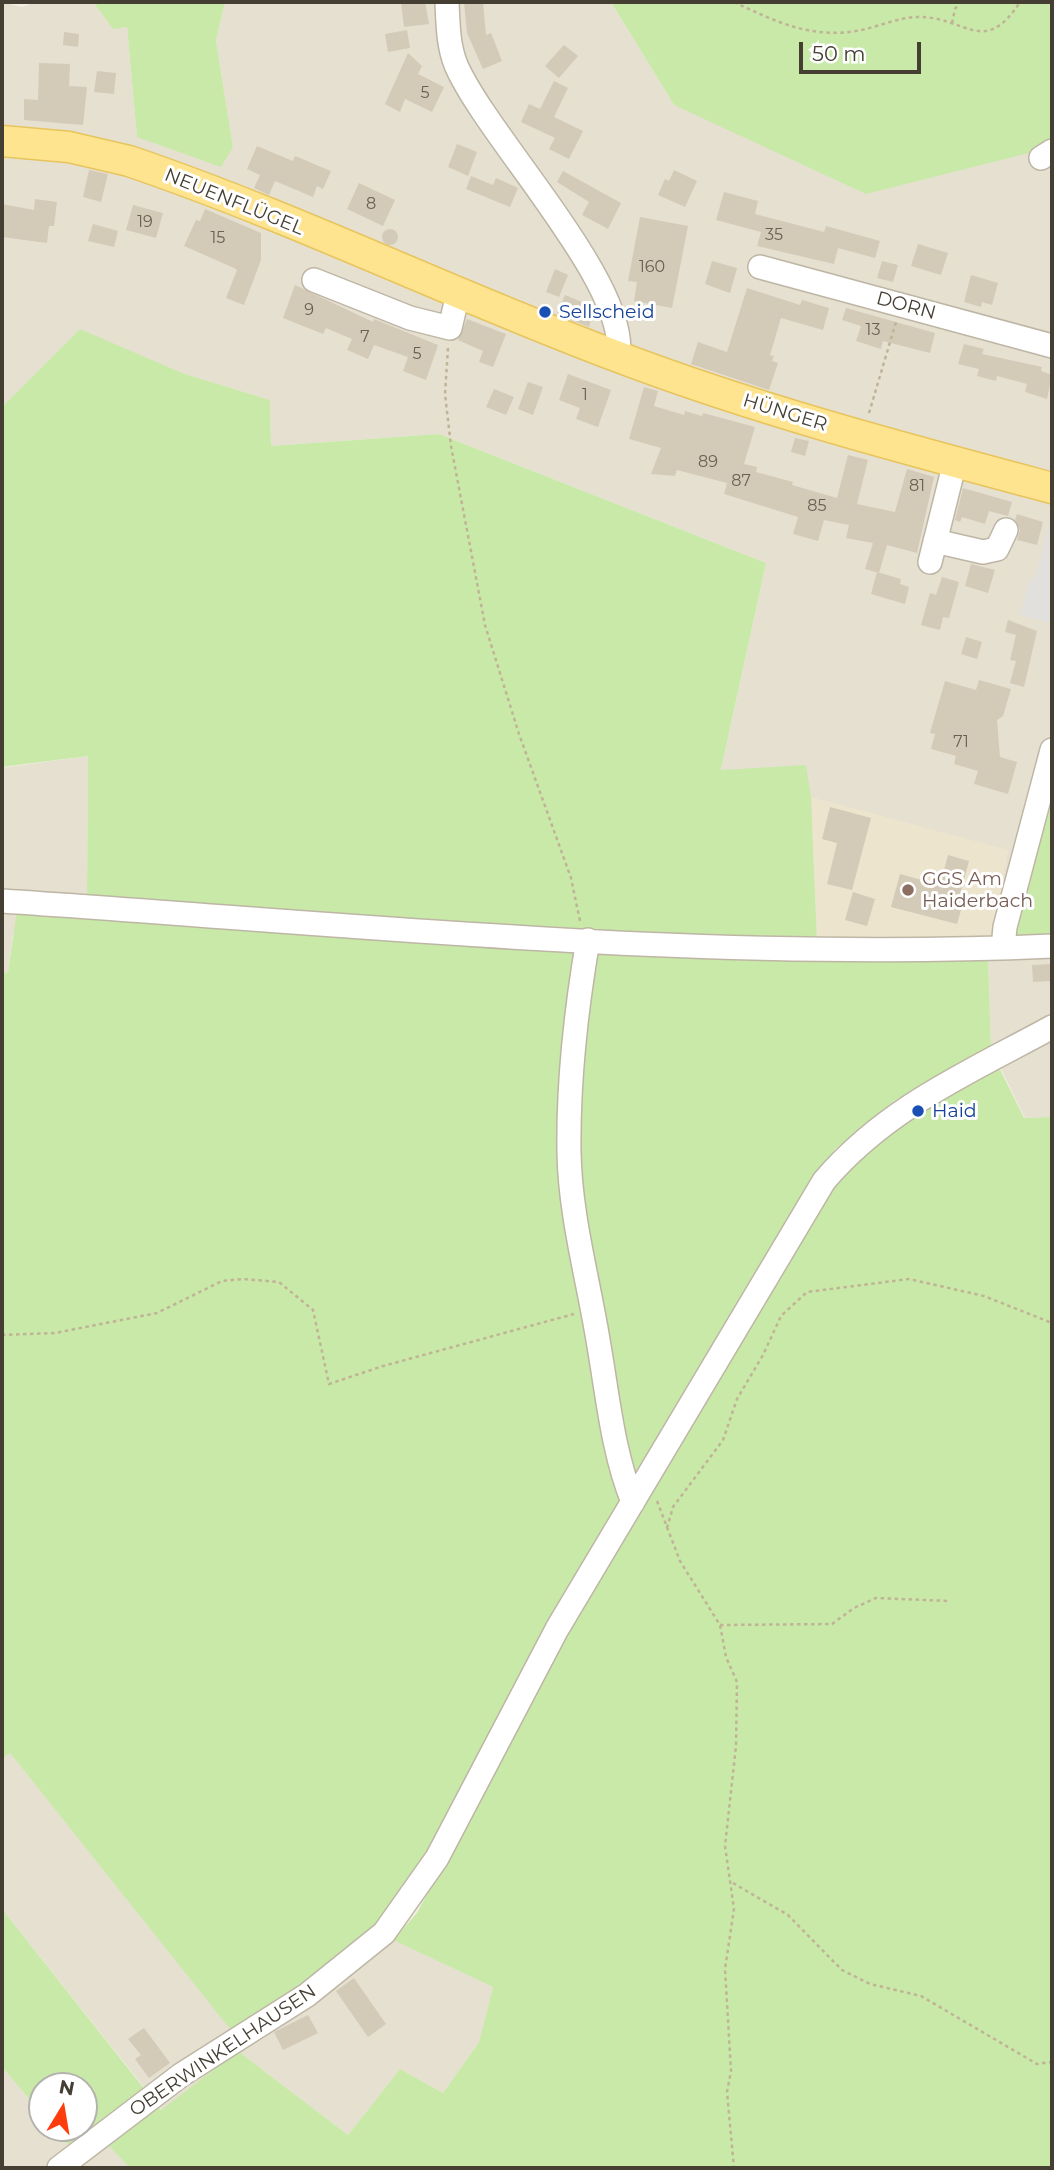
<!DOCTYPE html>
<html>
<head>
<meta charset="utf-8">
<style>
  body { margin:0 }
  #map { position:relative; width:1054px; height:2170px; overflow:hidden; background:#f2eee3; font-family:Montserrat,sans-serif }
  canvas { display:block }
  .frame { position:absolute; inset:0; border:4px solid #443e33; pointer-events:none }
  .north { position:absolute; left:28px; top:2072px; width:70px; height:70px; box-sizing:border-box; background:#fff; border:2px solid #b4b2ad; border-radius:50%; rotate:11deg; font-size:19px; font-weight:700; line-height:28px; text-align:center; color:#443e33 }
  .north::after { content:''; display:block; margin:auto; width:24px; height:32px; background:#ff3c0d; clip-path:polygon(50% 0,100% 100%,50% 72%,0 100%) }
  .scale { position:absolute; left:799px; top:42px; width:122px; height:32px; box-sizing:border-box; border:4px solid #443e33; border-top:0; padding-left:9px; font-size:21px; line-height:24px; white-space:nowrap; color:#443e33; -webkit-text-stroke:5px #fff; paint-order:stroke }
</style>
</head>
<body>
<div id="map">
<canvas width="1054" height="2170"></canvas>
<div class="frame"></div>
<div class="north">N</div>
<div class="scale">50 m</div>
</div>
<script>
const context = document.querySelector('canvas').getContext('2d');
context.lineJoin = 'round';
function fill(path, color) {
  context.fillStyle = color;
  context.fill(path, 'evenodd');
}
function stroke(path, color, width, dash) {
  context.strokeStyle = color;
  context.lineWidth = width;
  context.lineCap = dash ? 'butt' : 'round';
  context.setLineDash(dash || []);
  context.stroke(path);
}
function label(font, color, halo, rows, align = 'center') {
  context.font = font + ' Montserrat,sans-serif';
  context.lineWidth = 6;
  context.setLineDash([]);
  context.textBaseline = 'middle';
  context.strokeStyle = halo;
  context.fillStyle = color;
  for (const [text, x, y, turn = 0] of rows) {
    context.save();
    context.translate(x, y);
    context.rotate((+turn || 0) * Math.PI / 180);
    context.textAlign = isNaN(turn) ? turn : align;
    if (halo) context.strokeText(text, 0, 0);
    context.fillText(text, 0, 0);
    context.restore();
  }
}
fill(new Path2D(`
  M 2,2 L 22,7 L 35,2 L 93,2 L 113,28 L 127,27 L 137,137 L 233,147 L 216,41 L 225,2 L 611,2 L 674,105 L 1033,152 L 1052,139 L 1052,936 L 992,934 L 989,936 L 721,771 L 766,563 L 439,434 L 271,446 L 270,400 L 182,373 L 2,407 Z
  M 88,756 L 87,898 L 13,934 L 8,972 L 2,974 L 2,768 Z
  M 1052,952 L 1052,1117 L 1025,1118 L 991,1048 L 988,955 Z
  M 10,1753 L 230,2028 L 375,1931 L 493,1987 L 479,2042 L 443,2093 L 400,2069 L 348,2135 L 238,2051 L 162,2110 L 2,1909 L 2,1759 Z
  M 2,2067 L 42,2114 L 42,2128 L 54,2128 L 72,2149 L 108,2145 L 130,2168 L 2,2168 Z`), '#e6e0d1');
fill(new Path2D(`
  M 811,797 L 1008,850 L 995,930 L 989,936 L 817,941 Z`), '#ece4cc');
fill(new Path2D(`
  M 93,2 L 225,2 L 216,41 L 233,147 L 221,167 L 137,137 L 127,27 L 113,29 Z
  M 611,2 L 1052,2 L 1052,139 L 1033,152 L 866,194 L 674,105 Z
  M 80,329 L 182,373 L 270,400 L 271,446 L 439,434 L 766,563 L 721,770 L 806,765 L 811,797 L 817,941 L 571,930 L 87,898 L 88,756 L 2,767 L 2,407 Z
  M 1052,787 L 1052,936 L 1016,937 L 1013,930 Z
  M 17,910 L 988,955 L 991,1048 L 894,1101 L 835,1149 L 783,1230 L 432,1853 L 375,1931 L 313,1977 L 230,2029 L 10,1753 L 2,1759 L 2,974 L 8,972 Z
  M 996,1061 L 1024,1118 L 1052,1117 L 1052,2168 L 130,2168 L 108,2145 L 72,2149 L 54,2128 L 84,2128 L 84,2086 L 42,2086 L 42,2114 L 2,2067 L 2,1909 L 161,2110 L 238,2051 L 348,2135 L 400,2069 L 443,2093 L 479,2042 L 493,1987 L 393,1940 L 417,1913 L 563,1634 L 831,1185 L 914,1109 Z`), '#c9e9a9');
fill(new Path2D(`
  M 1052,513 L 1052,624 L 1020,615 L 1031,578 L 1035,578 Z`), '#e2e0dc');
fill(new Path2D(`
  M 401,2 L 425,2 L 429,24 L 404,27 Z
  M 464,2 L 483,2 L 486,35 L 491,33 L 502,61 L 483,69 L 467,33 Z
  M 407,30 L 410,48 L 388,52 L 385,34 Z
  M 64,32 L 79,34 L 78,47 L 63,45 Z
  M 564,45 L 578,56 L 559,78 L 545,66 Z
  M 408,53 L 422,66 L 418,74 L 444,87 L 432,112 L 405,99 L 400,112 L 385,104 Z
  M 39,63 L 70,64 L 69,86 L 87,87 L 83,125 L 24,120 L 24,99 L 38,100 Z
  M 97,71 L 116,73 L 114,94 L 94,92 Z
  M 554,81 L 568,88 L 554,117 L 583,131 L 569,159 L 549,149 L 555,138 L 521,122 L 529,104 L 540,109 Z
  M 457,144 L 477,152 L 468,176 L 448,167 Z
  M 257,146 L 293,161 L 295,156 L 331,171 L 323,189 L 317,186 L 313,197 L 275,181 L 269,195 L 254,188 L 260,175 L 247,169 Z
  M 89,170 L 108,174 L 101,202 L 83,197 Z
  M 674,170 L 697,181 L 685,207 L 658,195 L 665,179 L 669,181 Z
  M 563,171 L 621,203 L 608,229 L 582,215 L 589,202 L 557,182 Z
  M 471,176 L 493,185 L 496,178 L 518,188 L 510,207 L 466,189 Z
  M 359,183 L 395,200 L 383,226 L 347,209 Z
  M 724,192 L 758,201 L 755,214 L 824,232 L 826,226 L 880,241 L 875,258 L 838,248 L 834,264 L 757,246 L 761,232 L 716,220 Z
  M 35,199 L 57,202 L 54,226 L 49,226 L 47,243 L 2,237 L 2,204 L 34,210 Z
  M 133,205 L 163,213 L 156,238 L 126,230 Z
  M 205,209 L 261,233 L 261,260 L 244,305 L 226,298 L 237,270 L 234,268 L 184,246 L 196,220 L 200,221 Z
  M 640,217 L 688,226 L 672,308 L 634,301 L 637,282 L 628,281 Z
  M 93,224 L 118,231 L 114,247 L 88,241 Z
  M382 237a8 8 0 1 1 16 0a8 8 0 1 1-16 0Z
  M 918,244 L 948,253 L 941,275 L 911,266 Z
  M 712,261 L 737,268 L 730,293 L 705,284 Z
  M 882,261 L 898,265 L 893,282 L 877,278 Z
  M 555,269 L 568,275 L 559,297 L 546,292 Z
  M 971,275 L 998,283 L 992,305 L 982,302 L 981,307 L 964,302 Z
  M 295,285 L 373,322 L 374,319 L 438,345 L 426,380 L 403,371 L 408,357 L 374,345 L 368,359 L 347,350 L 352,339 L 326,328 L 323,334 L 283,318 Z
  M 747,288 L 800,305 L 802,300 L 829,308 L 823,330 L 781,318 L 770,355 L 774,356 L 772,361 L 778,363 L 769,390 L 691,364 L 698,342 L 727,352 Z
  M 565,295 L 594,307 L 589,327 L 557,314 Z
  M 846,308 L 935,333 L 930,353 L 883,341 L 881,349 L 856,341 L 861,326 L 842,320 Z
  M 467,319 L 506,334 L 493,367 L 479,362 L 483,351 L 458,340 Z
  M 964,344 L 984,349 L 982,354 L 1042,367 L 1041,371 L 1052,375 L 1047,399 L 1025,392 L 1027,384 L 997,376 L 996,381 L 977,376 L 979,369 L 958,364 Z
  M 568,374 L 611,390 L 598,427 L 576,419 L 580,408 L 559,400 Z
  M 528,382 L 543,387 L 533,415 L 518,409 Z
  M 644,387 L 658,391 L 654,406 L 684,415 L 685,411 L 702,416 L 703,413 L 755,427 L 744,464 L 757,467 L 756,472 L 793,482 L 792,485 L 837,498 L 848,455 L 868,460 L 857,504 L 895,512 L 907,469 L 934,477 L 917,553 L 887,545 L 879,573 L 865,569 L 873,543 L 846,538 L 849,525 L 824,520 L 818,541 L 793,534 L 798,517 L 724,494 L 727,483 L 677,470 L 675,476 L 651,474 L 661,448 L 629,439 Z
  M 494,389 L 514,397 L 506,415 L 486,407 Z
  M 795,438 L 809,441 L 805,456 L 791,452 Z
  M 963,488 L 1012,502 L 1008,516 L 989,511 L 985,524 L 962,517 L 960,522 L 955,520 Z
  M 1017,514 L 1043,522 L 1037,545 L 1017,540 L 1020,530 L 1015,520 Z
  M 971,564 L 995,570 L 988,593 L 965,586 Z
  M 877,572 L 901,579 L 900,584 L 909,587 L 905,604 L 871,594 Z
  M 942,577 L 959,582 L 949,618 L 943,617 L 940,630 L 921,625 L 930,593 L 936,595 Z
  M 1008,620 L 1037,631 L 1024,687 L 1010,683 L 1016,661 L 1010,660 L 1016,635 L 1005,632 Z
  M 966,637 L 982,642 L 977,659 L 961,654 Z
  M 979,680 L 1011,689 L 1003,716 L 997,720 L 1000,757 L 1017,762 L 1008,794 L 974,784 L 978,771 L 954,764 L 956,756 L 931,749 L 935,734 L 930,733 L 945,681 L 976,690 Z
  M 830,807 L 871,818 L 852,890 L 827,884 L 837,843 L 822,839 Z
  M 948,855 L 969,861 L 961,891 L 966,893 L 957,924 L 891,907 L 900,874 L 940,885 Z
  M 853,892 L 875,899 L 867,926 L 845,920 Z
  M 1052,964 L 1052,981 L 1033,982 L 1032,965 Z
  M 354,1978 L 386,2024 L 368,2037 L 336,1991 Z
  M 308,2015 L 318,2033 L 283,2050 L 274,2032 Z
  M 144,2028 L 170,2063 L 149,2078 L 135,2059 L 141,2055 L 128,2039 Z`), '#d4cab8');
const minor = new Path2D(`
  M 447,2 C 448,24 448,45 456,65 C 487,137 631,285 618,357
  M 1041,158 L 1052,151
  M 760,267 L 1052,346
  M 314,280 L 410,318 L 450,328 L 458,294
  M 935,541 L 983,552 L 997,549 L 1006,530
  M 930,562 L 955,462
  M 2,901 C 351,924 702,962 1052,946
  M 588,940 C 576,1010 568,1081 569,1152 C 570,1217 589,1282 599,1346 C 608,1398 613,1453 633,1502
  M 1003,948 L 1005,927 L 1052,750
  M 59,2168 L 181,2075 L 307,1995 L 384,1933 L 437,1858 L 557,1629 L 824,1181 C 887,1107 970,1072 1052,1027`);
const major = new Path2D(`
  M 2,141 L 69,147 L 129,161 C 294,217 453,295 616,356 C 758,410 906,449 1052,488`);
stroke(minor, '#beb6a5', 26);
stroke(major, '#e7c45c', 33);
stroke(new Path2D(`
  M 734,2 C 776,22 814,40 861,30 C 880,26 900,17 918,17 C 965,16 984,58 1020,2
  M 952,23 L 955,9 L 960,2
  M 448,348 L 445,394 L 451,446 L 485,625 L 519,734 L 571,878 L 580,921
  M 869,413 L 896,322
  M 2,1335 L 55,1333 L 157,1313 L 222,1281 L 243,1279 L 279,1282 L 313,1310 L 329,1384 L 383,1366 L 574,1314
  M 657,1501 L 680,1561 L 720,1625 L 726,1657 L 737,1682 L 736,1746 L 725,1846 L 734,1909 L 725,1969 L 731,2071 L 727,2092 L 734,2168
  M 667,1528 L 673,1507 L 723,1440 L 737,1399 L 763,1355 L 781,1316 L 807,1292 L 909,1279 L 984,1296 L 1052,1323
  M 720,1625 L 832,1624 L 854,1608 L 876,1598 L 950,1601
  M 733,1883 L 788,1915 L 842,1970 L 870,1984 L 921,1996 L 1037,2064 L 1052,2062`), '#c0b396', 2.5, [3.5, 3.5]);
stroke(minor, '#fff', 23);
stroke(major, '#ffe48f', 30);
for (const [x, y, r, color] of [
  [545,312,7,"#1a4fb4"],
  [908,890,7,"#8d6e63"],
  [918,1111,7,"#1a4fb4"]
]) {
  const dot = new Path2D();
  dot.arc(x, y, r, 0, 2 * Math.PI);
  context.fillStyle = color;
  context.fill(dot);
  stroke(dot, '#fff', 2.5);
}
label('16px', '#686154', null, [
  ["5",425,93],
  ["8",371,204],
  ["19",145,222],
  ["35",774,235],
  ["15",218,238],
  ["160",652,267],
  ["9",309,310],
  ["13",873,330],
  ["7",365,337],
  ["5",417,354],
  ["1",585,395],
  ["89",708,462],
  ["87",741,481],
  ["81",917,486],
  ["85",817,506],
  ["71",961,742]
]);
label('19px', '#443e33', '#fff', [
  ["NEUENFLÜGEL",234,202,22],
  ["DORN",906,306,15],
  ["HÜNGER",785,413,17],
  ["OBERWINKELHAUSEN",223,2051,-34]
]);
label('19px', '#164399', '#fff', [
  ["Sellscheid",559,312],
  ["Haid",932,1111]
], 'left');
label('19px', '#785e54', '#fff', [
  ["GGS Am",922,879],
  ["Haiderbach",922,901]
], 'left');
</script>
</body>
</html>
